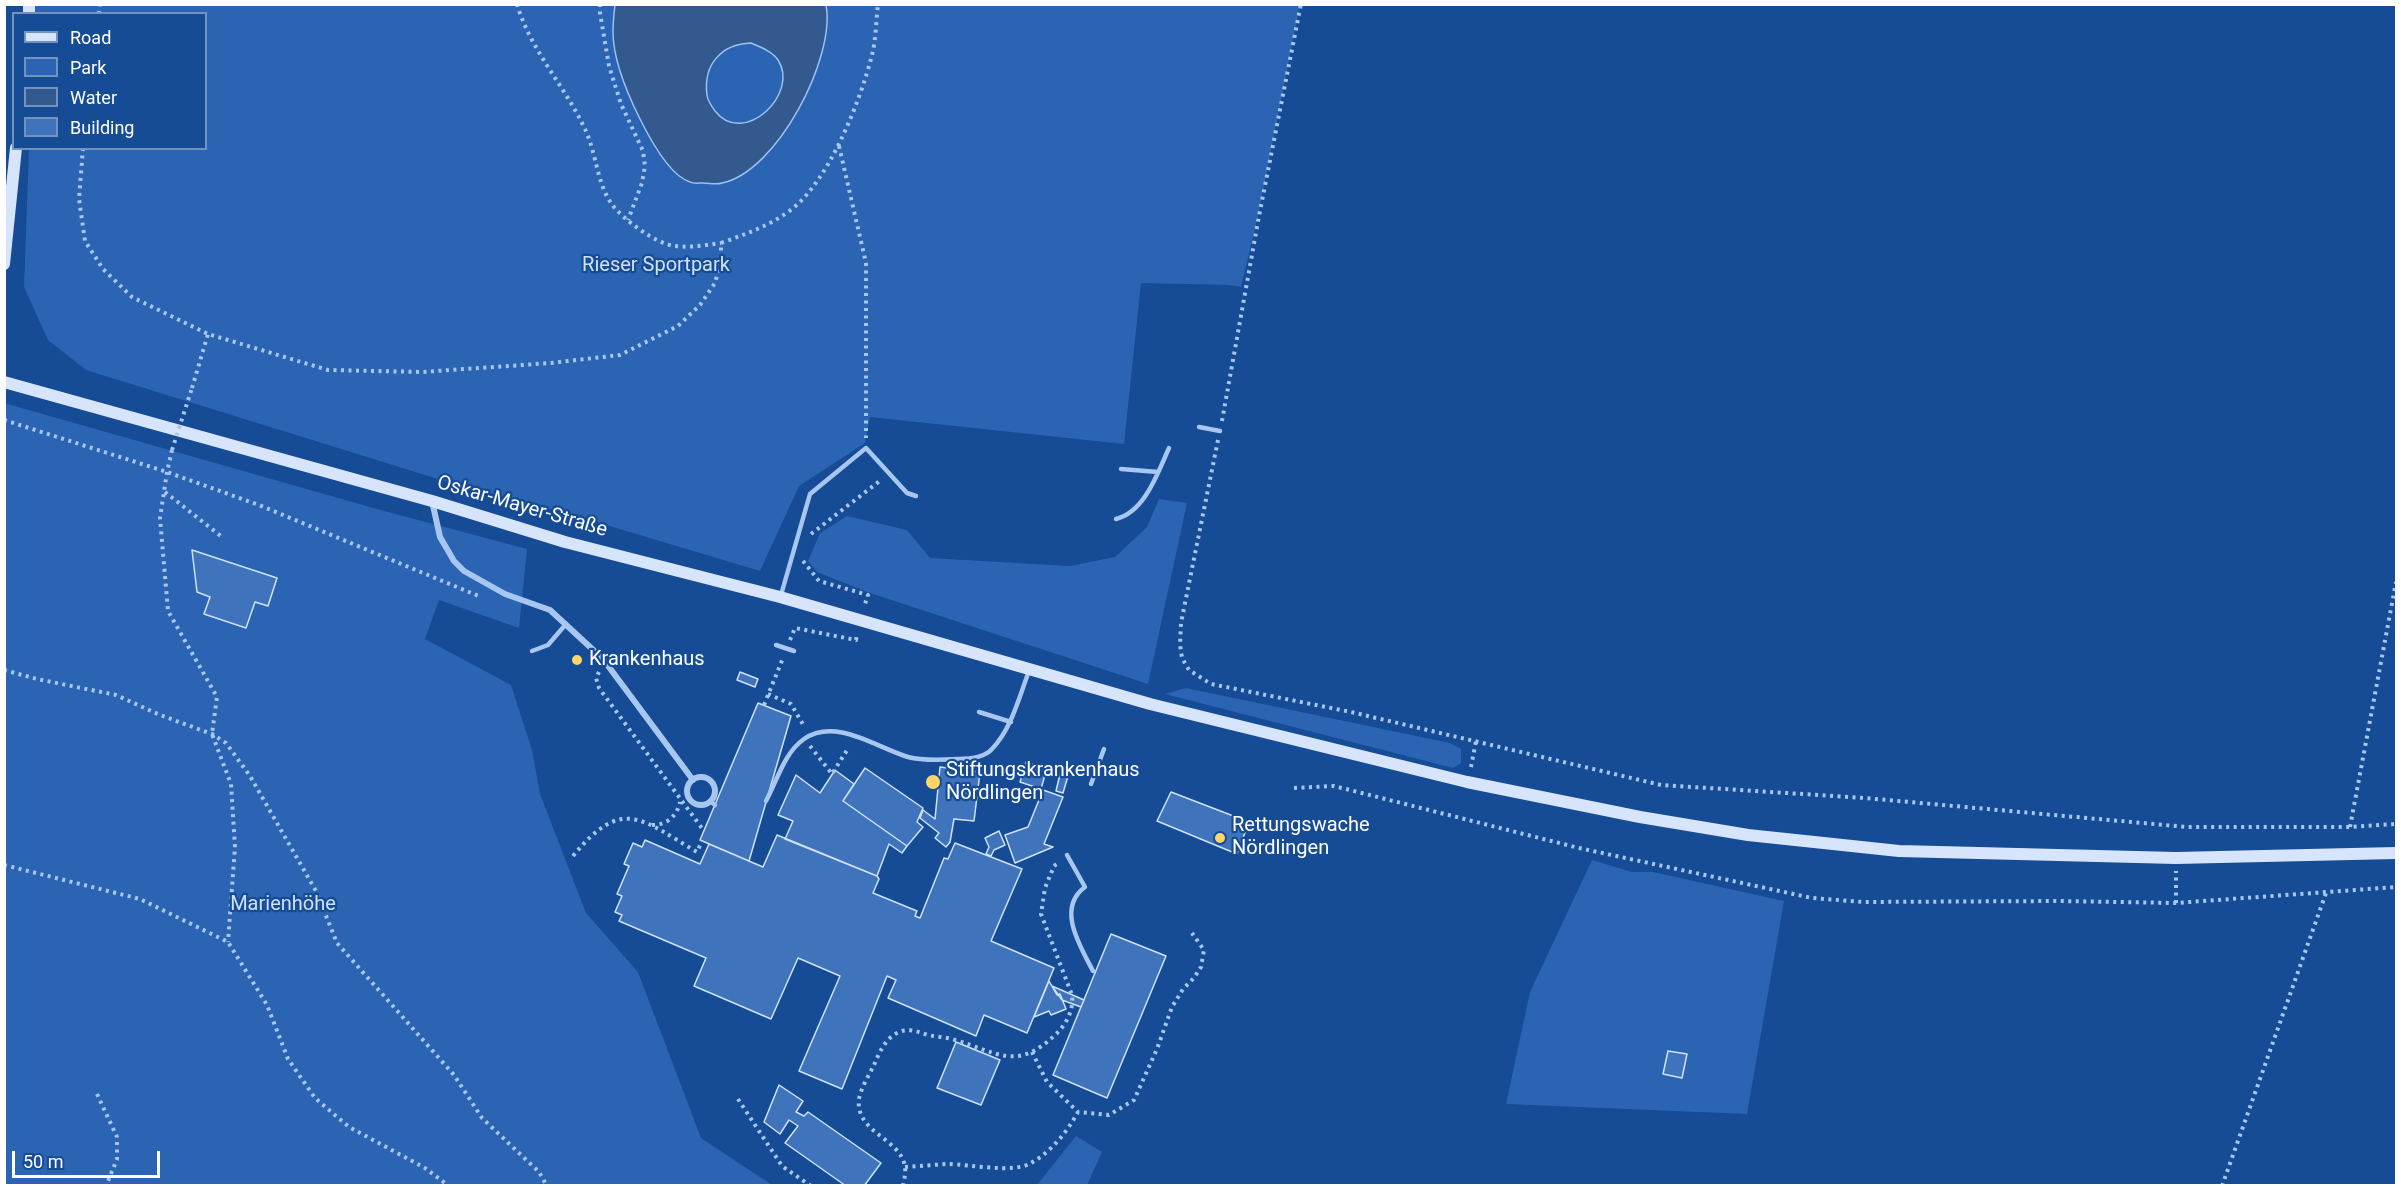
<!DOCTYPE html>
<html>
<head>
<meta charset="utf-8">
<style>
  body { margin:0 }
  #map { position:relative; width:2401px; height:1190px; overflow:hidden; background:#164b95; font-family:Roboto,sans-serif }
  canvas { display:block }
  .frame { position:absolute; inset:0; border:6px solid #fff; pointer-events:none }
  .legend { position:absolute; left:12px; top:12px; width:195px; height:138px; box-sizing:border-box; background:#164b95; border:2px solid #7393bf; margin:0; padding:8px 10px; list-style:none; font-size:18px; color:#fff }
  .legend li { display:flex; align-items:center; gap:12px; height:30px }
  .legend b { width:30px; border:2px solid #7393bf }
  .scale { position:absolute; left:12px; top:1151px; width:148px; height:27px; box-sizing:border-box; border:3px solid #fff; border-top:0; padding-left:8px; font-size:18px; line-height:21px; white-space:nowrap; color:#fff; -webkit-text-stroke:4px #164b95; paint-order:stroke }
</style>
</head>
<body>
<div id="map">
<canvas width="2401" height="1190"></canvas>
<div class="frame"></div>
<ul class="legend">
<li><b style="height:8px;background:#d6e5fc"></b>Road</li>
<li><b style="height:16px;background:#2a64b3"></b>Park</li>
<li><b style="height:16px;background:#33598f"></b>Water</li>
<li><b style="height:16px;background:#3f74bc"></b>Building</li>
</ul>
<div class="scale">50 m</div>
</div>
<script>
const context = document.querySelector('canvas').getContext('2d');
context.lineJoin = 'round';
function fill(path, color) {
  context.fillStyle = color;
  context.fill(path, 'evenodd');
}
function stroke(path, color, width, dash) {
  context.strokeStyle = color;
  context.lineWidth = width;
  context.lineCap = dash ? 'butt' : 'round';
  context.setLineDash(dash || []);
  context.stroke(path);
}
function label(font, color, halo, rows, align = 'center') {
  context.font = font + ' Roboto,sans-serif';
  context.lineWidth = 4.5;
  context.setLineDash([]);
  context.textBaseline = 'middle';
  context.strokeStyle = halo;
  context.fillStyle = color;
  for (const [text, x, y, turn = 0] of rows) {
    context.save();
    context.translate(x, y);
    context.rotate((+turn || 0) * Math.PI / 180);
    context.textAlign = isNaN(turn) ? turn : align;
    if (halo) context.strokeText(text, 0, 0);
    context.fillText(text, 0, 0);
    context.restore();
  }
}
fill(new Path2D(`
  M 35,5 L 1300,5 L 1258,216 L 1241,287 L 1229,285 L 1141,283 L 1124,444 L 870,417 L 865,443 L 799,486 L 760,571 L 576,516 L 438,479 L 86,370 L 48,340 L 24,287 L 29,149 L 206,148 L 206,14 L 35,13 Z
  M 4,403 L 377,509 L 527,549 L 519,628 L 439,600 L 425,639 L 511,685 L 532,750 L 540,794 L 586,913 L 638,972 L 701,1138 L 772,1185 L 5,1185 Z
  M 1159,499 L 1187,503 L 1148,684 L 870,593 L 817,572 L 808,561 L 820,533 L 847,516 L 907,530 L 930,558 L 1070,566 L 1115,557 L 1147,527 Z
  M 1186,688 L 1450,743 L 1461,749 L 1461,763 L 1453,768 L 1165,694 Z
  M 1592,860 L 1632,872 L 1653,872 L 1784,901 L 1747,1114 L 1506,1104 L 1530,992 Z
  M 1076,1136 L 1102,1152 L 1087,1185 L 1037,1185 Z`), '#2a64b3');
const water = new Path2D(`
  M 826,5 C 836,57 777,172 722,183 C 716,185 709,183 703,183 C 699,183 693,184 690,182 C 670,176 649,137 640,119 C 627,93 613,61 613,32 C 613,23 614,13 615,5 ZM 751,43 C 760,47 772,51 778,60 C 800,93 744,148 715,111 C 711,105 708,102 707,95 C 703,65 721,44 751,43 Z`);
fill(water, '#33598f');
stroke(water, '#9ac2f4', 1.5);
const building = new Path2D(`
  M 192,550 L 277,578 L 268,606 L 255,602 L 246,628 L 204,614 L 210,597 L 197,592 Z
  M 740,672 L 758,679 L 755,687 L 737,680 Z
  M 758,703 L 791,716 L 749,861 L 700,840 Z
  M 1026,762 L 1047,768 L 1041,789 L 1020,782 Z
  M 940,767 L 980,772 L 974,821 L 954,819 L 950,842 L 946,847 L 935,838 L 939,833 L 920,818 L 923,810 L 935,819 Z
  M 865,768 L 923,808 L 917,822 L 923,827 L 907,846 L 843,801 Z
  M 835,770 L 854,784 L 843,801 L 907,846 L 902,853 L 889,844 L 877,876 L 785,839 L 793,821 L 778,815 L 796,775 L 820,793 Z
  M 1060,774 L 1068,776 L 1063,793 L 1056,791 Z
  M 1043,790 L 1063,797 L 1044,844 L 1053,847 L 1015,863 L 1005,835 L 1028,827 Z
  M 1171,792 L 1249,822 L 1237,854 L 1157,821 Z
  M 999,831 L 1005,845 L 994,850 L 991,856 L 986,854 L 989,847 L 985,838 Z
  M 777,835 L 877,876 L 879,879 L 873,893 L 917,911 L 915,916 L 920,918 L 944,858 L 948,859 L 955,843 L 1022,869 L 991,941 L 1054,968 L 1027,1033 L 984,1015 L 976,1036 L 888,998 L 896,980 L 887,976 L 842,1089 L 799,1071 L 840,976 L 798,958 L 771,1019 L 694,986 L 706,958 L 619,921 L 622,915 L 615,912 L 622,896 L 617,894 L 629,866 L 624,864 L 633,843 L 642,847 L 645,840 L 700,864 L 709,844 L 763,867 Z
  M 1111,934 L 1166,956 L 1107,1098 L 1053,1075 Z
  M 1049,981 L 1057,995 L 1060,994 L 1066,1009 L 1051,1015 L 1049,1011 L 1034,1017 Z
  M 1052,986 L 1084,1000 L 1081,1007 L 1062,1000 Z
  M 956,1042 L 1000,1060 L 981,1105 L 937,1088 Z
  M 1668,1051 L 1687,1054 L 1682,1078 L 1663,1074 Z
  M 779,1085 L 803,1101 L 796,1112 L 804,1116 L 808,1112 L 881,1163 L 864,1186 L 846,1186 L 785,1143 L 798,1126 L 789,1120 L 780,1134 L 764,1122 Z`);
fill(building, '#3f74bc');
stroke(building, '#cee2fc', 1.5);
stroke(new Path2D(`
  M 517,4 C 530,49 563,84 583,125 C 596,149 596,181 611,203 C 622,219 656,244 675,246 C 691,248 706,245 721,243
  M 600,4 L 600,13 L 609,66 L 621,104 L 643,151 L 645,166 L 642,183 L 628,220
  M 99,14 L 100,4
  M 839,146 L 866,263 L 866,438
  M 83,148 L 79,199 L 85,241 L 103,269 L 132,297 L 208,334 L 328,370 L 422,372 L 551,363 L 620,355 L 678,326 L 700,305 L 715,283 L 721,261 L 721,243 C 745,234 767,227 788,212 C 828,184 860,102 872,55 C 876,39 876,21 878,4
  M 192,388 L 208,334
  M 4,420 L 167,472 L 259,505 L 481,597
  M 1222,421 L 1259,216 L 1301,4
  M 1218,440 L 1181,623 L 1180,645 L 1182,658 L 1189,670 L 1211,684 L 1351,712 L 1661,785 L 1865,798 L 2187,827 L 2350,827 L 2396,824
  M 172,450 L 167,472 L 160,518 L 168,611 L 217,697 L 212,734 L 231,784 L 235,847 L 228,942
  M 165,492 L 222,537
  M 811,534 L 881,480
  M 803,561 L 819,581 L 868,595 L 864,607
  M 790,640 L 795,628 L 856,640 L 857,635
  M 4,670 L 37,679 L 116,695 L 160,715 L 212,734 L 226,743 L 250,776 L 316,891 L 337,943 L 454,1075 L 482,1118 L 539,1172 L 547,1186
  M 599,672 L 596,678 L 599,688 L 704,831
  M 768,694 L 791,704 L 804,726
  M 764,705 L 783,658
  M 810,746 L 832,774 L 849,747
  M 1471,767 L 1476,741
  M 1294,788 L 1334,786 L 1579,848 L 1812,898 L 1863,902 L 2059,901 L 2176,903 L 2396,887
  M 652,825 C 667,825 677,816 680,802
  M 2350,827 L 2396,582
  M 573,856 C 622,796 641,819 697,852 L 702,841
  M 4,865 L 140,899 L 228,942 L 267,1005 L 288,1059 L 315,1098 L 349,1127 L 425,1168 L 449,1186
  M 2176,903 L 2176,871
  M 1032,1052 L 1047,1082 L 1078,1112 L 1109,1115 L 1134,1100 L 1157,1049 L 1172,1007 L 1183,989 L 1194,978 L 1201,967 L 1204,950 L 1192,933
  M 97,1094 L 117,1137 L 117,1159 L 106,1186
  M 738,1099 L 782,1166 L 811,1186
  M 905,1167 C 919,1166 933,1165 947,1164 C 970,1164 1013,1174 1031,1163 C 1051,1152 1067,1132 1078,1112
  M 903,1186 C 904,1180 906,1173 905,1167 C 901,1138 855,1133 859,1099 C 861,1088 869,1075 874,1065 C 879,1053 885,1039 897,1033 C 908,1027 918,1032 928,1035 C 937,1037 946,1037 955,1040 C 997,1052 1016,1072 1055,1035 C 1066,1025 1074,1010 1072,995 L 1041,914 L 1045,888 L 1054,866 L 1059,862
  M 2222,1186 L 2326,893`), '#a7c7f1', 4, [3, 4.5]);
stroke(new Path2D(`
  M 1199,427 L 1220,431
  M 1121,469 L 1158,472
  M 1116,519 C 1145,512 1158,472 1169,448
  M 781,595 L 810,494 L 866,448 L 907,493 L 916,496
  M 776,645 L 794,651
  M 532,651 L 548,645 L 566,624
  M 979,712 L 1011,722
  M 1091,784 L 1104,749
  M 710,801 L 715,805
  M 766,801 C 777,781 784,753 804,739 C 836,717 877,748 908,757 C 923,761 942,760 958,759 C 970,759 984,758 992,749 C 1012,728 1019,697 1029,671
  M 1067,855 L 1085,887 C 1056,908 1080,946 1093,971`), '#a7c7f1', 4.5);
stroke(new Path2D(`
  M 432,501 L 440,537 L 454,561 L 464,571 L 505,594 L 550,610 L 603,659 L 693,780
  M687 791a14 14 0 1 1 28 0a14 14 0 1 1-28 0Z`), '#a7c7f1', 6);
stroke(new Path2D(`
  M 29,14 L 29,4
  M 4,264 L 16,148
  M 4,382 L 432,501 L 565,542 L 780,597 L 1150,704 L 1467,782 L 1640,817 L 1748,835 L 1899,851 L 2176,858 L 2396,853`), '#d6e5fc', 12);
stroke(new Path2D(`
  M 172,450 L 192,388`), '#a7c7f1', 4, [3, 4.5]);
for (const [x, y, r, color] of [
  [577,660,6,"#ffd667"],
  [933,782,8,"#ffd667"],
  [1220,838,6,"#ffd667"]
]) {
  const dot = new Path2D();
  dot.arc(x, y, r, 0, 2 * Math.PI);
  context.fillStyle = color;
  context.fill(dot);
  stroke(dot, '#164b95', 2);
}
label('20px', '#cee2fc', '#164b95', [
  ["Rieser Sportpark",656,266],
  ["Marienhöhe",283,905]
]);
label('20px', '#fff', '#164b95', [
  ["Oskar-Mayer-Straße",522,507,16]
]);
label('20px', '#fff', '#164b95', [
  ["Krankenhaus",589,660],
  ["Stiftungskrankenhaus",946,771],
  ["Nördlingen",946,794],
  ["Rettungswache",1232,826],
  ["Nördlingen",1232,849]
], 'left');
</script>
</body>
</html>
